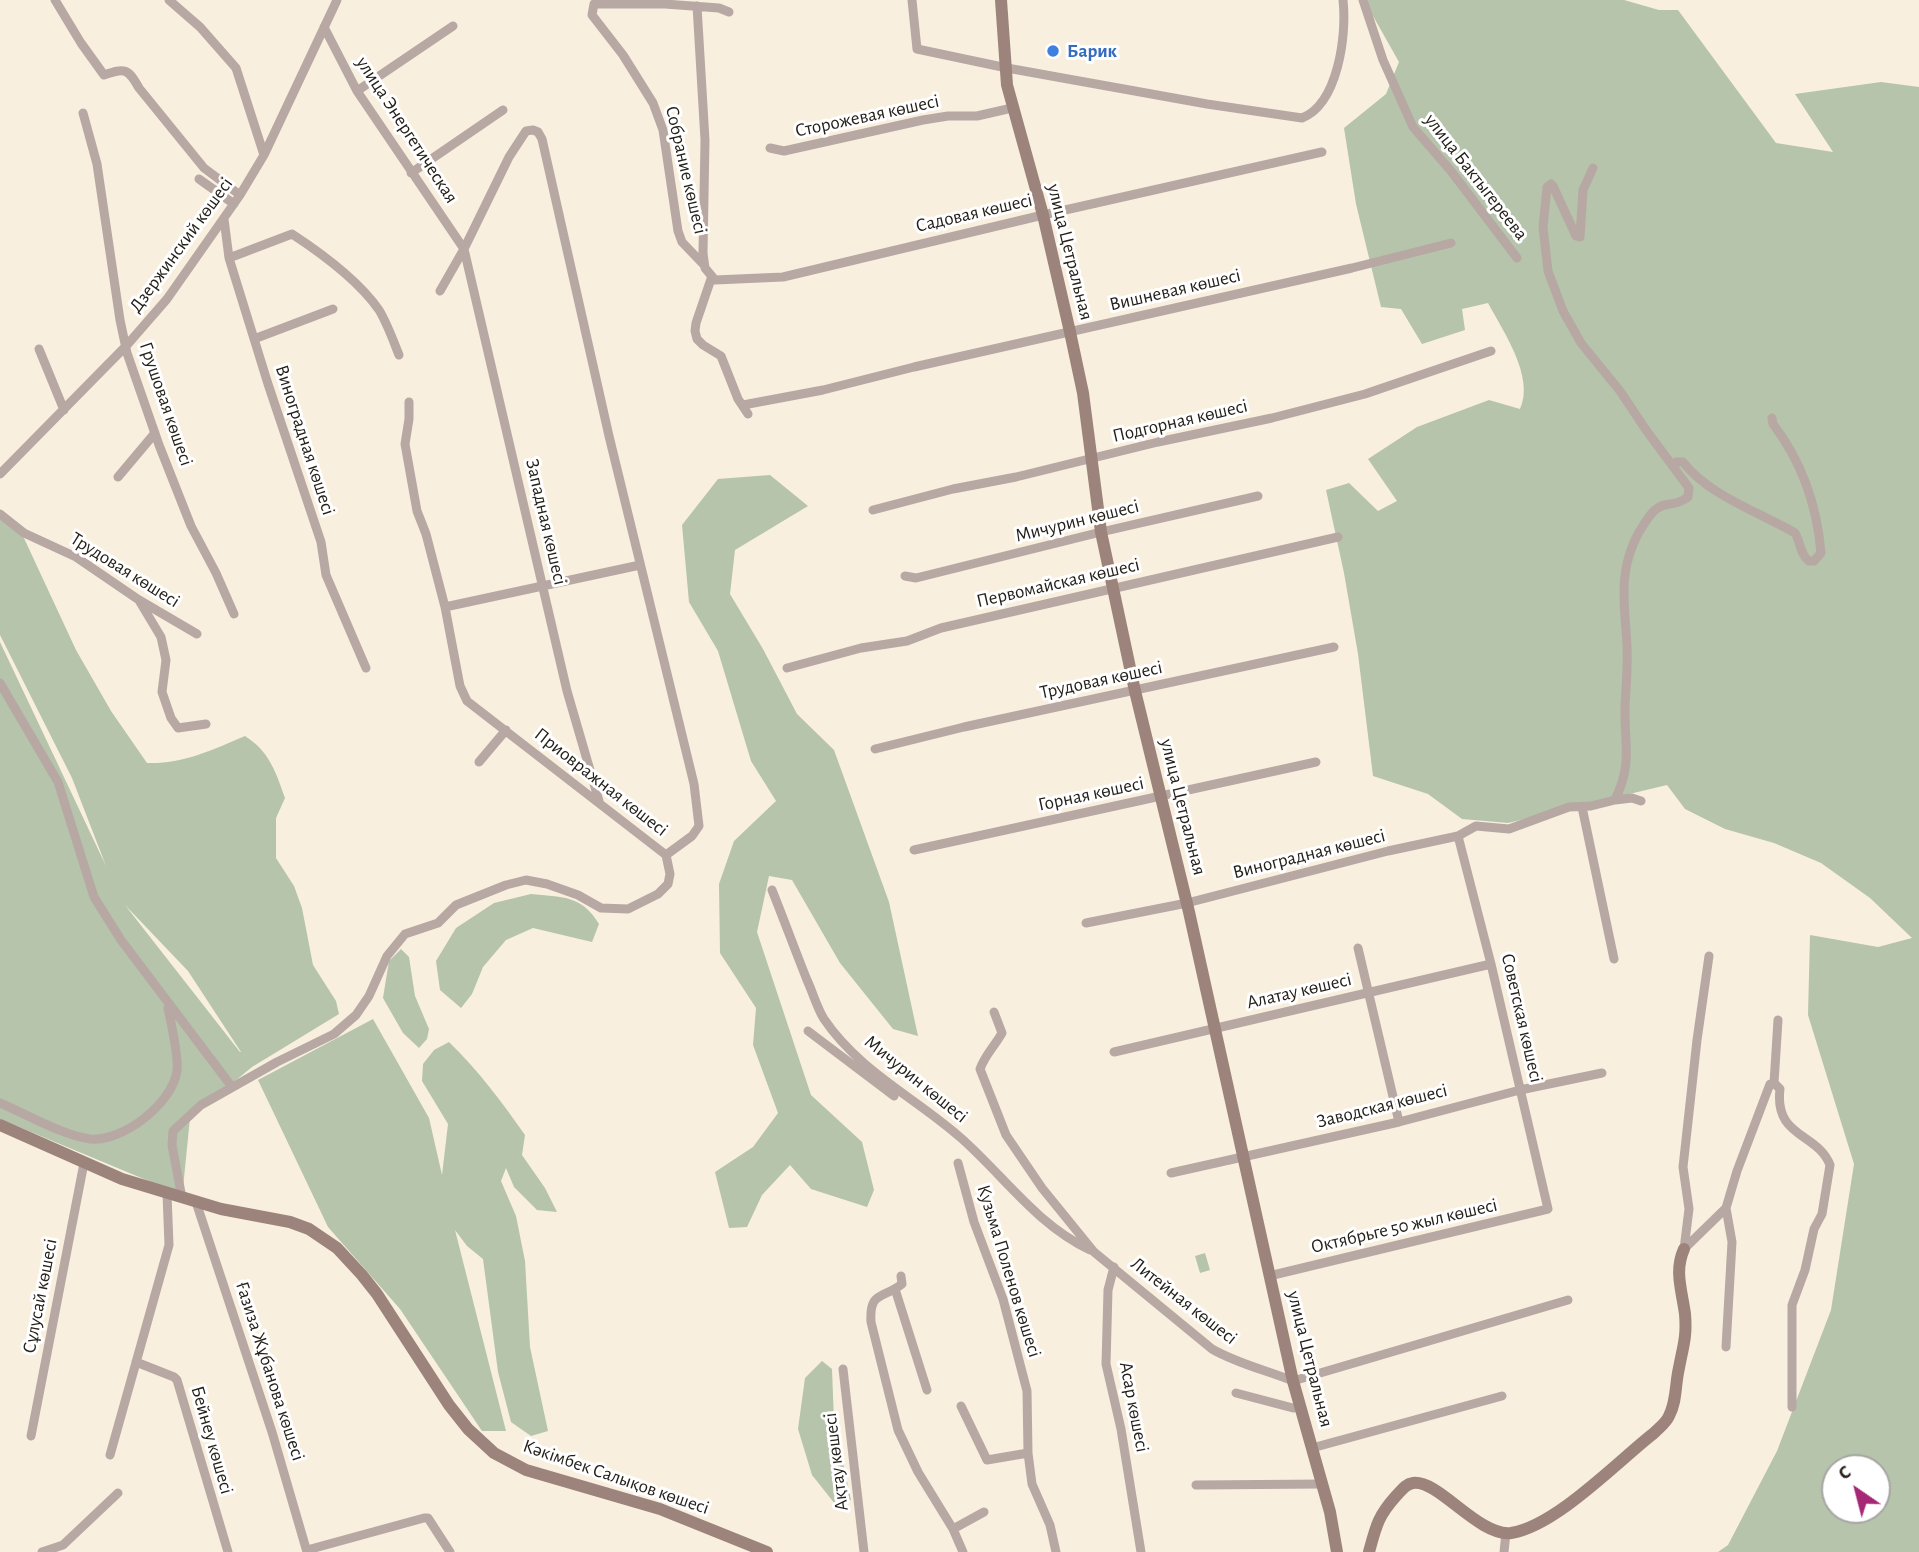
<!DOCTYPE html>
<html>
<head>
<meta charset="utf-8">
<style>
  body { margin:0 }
  #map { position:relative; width:1919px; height:1552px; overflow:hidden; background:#f9efdf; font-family:"Alegreya Sans",sans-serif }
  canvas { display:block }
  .north { position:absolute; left:1821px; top:1454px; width:70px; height:70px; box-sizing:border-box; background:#fff; border:2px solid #a7a6a3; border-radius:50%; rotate:325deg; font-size:19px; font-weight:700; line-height:28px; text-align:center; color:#24201a }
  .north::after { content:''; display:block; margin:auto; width:24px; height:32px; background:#a72777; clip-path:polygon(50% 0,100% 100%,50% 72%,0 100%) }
</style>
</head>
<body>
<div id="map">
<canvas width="1919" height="1552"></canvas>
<div class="north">С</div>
</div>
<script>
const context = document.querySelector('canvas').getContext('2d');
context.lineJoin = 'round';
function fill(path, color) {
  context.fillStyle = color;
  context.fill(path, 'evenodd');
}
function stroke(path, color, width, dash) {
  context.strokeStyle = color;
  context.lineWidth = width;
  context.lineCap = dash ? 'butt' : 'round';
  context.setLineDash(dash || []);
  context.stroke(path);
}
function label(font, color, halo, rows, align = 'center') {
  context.font = font + ' "Alegreya Sans",sans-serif';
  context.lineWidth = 6;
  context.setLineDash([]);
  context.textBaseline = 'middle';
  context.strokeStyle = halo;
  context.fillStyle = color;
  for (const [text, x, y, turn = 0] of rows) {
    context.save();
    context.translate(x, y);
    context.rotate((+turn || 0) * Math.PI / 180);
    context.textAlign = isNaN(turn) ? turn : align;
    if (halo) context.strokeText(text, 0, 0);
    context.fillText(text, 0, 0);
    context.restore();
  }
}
fill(new Path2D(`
  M 1364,0 L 1624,0 L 1659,10 L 1678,10 L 1776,143 L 1833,152 L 1795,94 L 1881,82 L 1919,87 L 1919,1552 L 1718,1552 L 1728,1545 L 1777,1451 L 1831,1310 L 1854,1164 L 1808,1015 L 1810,935 L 1878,947 L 1912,938 L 1870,898 L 1821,863 L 1774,843 L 1725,829 L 1685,809 L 1667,785 L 1508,823 L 1462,819 L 1428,794 L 1373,776 L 1358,654 L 1344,573 L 1326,490 L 1349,483 L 1378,511 L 1397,501 L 1368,459 L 1417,427 L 1489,400 L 1520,409 C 1535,377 1503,331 1488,303 L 1462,309 L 1465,330 L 1422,344 L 1401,309 L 1381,307 L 1356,204 L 1344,128 L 1386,94 L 1399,62 ZM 1835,1468 L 1877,1468 L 1877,1510 L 1835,1510 Z
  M 770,475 L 808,506 L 735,550 L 730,594 L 763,649 L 797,714 L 834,750 L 889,902 L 918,1036 L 893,1029 L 840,963 L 792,880 L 769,876 L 757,932 L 811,1095 L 862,1142 L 874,1190 L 867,1207 L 811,1189 L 790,1165 L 762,1195 L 747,1227 L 729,1228 L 715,1172 L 753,1147 L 778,1113 L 753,1045 L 756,1008 L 720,953 L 719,884 L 734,841 L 776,801 L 751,761 L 718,651 L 689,602 L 682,525 L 718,479 Z
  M 0,517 L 23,536 L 76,650 L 111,711 L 147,763 C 184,764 212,750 245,736 C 269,751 276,772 285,798 L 276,818 L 276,858 L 294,886 L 302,908 L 313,965 L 336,1001 L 339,1014 L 252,1067 L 190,1118 L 182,1198 L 151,1182 L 0,1119 L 0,642 L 106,866 L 72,778 L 0,635 ZM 125,905 L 188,971 L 241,1052 L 240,1052 Z
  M 531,894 C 561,897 582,895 599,924 L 592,942 L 533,928 L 506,940 L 483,967 L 472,994 L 461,1008 L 440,990 L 436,961 L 456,928 L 494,903 Z
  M 401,949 L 409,957 L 415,996 L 429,1029 L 427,1039 L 419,1048 L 403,1033 L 383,998 L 389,961 Z
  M 373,1019 L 429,1118 L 442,1175 L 448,1124 L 422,1081 L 423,1064 L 434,1050 L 449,1042 C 478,1070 502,1102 525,1135 L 522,1155 L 545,1188 L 557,1212 L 537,1210 L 514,1187 L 506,1168 L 501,1181 L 516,1216 L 525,1261 L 530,1347 L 548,1431 L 531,1436 L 511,1422 L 498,1372 L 483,1259 L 467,1246 L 455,1230 L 506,1431 L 482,1431 L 400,1309 L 328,1227 L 258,1080 Z
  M 1205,1253 L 1210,1270 L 1200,1273 L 1195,1256 Z
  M 822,1361 L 832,1369 L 834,1421 L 851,1500 L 835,1504 L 812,1475 L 798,1429 L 805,1378 Z`), '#b5c4ab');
stroke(new Path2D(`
  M 55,0 L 81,43 L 104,75 C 125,68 128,68 139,88 L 204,168 L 240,195
  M 169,0 L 200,27 L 236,68 L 264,155
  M 912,0 L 917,49 L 1007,68 L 1207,104 L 1302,118 C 1338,104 1347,35 1343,0
  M 1363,0 L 1383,60 L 1413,127 L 1451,171 L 1517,258
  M 594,4 L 592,15 L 623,55 L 653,103 L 663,130 L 678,231 L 682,242 L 704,265
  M 594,4 L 665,4 L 719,8 L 729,12
  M 697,6 L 705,140 L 703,253 L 705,268 L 715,280 L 783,277 L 1043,215 L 1322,152
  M 324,27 L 357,91 L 464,249 L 567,691 L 599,801
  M 357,91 L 453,26
  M 83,113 L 97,164 L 120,320 L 127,353 L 159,445 L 191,526 L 216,573 L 234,614
  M 770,148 L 784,151 L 923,120 L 948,116 L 977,116 L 1012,108
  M 1593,168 L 1583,190 L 1580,237 L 1576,236 L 1553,186 L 1551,184 L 1547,187 L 1543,227 L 1548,271 L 1563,311 L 1581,343 L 1620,391 L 1646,430 L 1689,488 L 1688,497 C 1674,508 1666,500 1655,510 C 1648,516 1644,525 1639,532 C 1617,572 1625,604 1627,647 C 1628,666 1626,686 1625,706 C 1624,745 1633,762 1615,800
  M 411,173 L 503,110
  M 199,179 L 234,204
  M 224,219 L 229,258 L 268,384 L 321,542 L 326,575 L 366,668
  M 229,258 L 292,234 C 321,253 359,281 379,310 C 387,323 393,340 399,355
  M 711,279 L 696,323 L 695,331 L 697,339 L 703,345 L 721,356 L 738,399 L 748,414
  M 440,291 L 464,249 L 509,157 L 526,131 L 533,130 L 538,132 L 542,139 L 609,436 L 694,784 L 699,826 L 692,836 L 666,855
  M 254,339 L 333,309
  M 39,349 L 64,410
  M 743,405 L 823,390 L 914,367 L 1352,268 L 1451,243
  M 1673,466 L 1676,462 L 1683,462 C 1708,495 1759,512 1795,533 C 1801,543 1800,555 1809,561 L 1814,561 L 1821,553 C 1817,505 1802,462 1773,424 L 1772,418
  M 0,474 L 127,345 L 167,299 L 240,195 L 264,155 L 337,0
  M 118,477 L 155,433
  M 873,510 L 953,489 L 1016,477 L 1158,442 L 1272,418 L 1365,394 L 1491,351
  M 0,514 L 24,533 L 76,557 L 139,600 L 197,634
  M 905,576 L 916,578 L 1101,532 L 1258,496
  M 140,602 L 161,637 L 166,660 L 162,692 L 171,718 L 178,728 L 206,724
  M 445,607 L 640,565
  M 787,668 L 861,648 L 907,641 L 941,628 L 1338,537
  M 0,683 L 58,782 L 94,897 L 121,940 L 232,1087
  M 875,749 L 964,727 L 1334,647
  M 479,762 L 506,730
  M 1582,807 L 1614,959
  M 914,850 L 1316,762
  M 772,890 C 784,920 795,950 807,980 C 813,993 817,1008 824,1019 C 859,1071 916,1098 961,1138 C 1004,1176 1036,1224 1090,1250
  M 1086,923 L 1187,903 L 1388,851 L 1458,836 L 1476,826 L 1509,829 L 1569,807 L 1591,806 L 1615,800 L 1632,798 L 1641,801
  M 1358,948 L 1399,1122
  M 994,1012 L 1002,1033 C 994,1047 985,1055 980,1069 L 1006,1135 L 1042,1188 L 1094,1252 L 1212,1349 C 1238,1364 1266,1370 1293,1381 L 1568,1300
  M 808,1031 L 894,1096
  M 1114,1052 L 1491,964
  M 1774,1083 L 1778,1020
  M 0,1103 C 26,1114 62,1135 90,1139 C 123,1142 172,1104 177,1071 C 179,1057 171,1023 168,1008
  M 958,1163 L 974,1222 L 1003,1299 L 1027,1391 L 1028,1453 L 1032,1484 L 1050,1525 L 1056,1552
  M 1171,1173 L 1399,1122 L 1520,1090 L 1602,1073
  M 182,1198 L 172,1145 L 173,1131 L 201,1105 L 277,1062 L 334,1034 L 356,1015 L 369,996 L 387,956 L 405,934 L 438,923 L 456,905 L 506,885 L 526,880 L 547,884 L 578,895 L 601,908 L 628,909 L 658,894 L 668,884 L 670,874 L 666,855 L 467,701 L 460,686 L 445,607 L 426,534 L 417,511 L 405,444 L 409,419 L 409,402
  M 196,1202 L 272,1432 L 307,1552
  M 1685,1248 L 1726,1208
  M 1684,1249 L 1689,1209 L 1683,1167 L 1697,1040 L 1709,956
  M 1114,1267 L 1108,1290 L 1106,1364 L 1121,1429 L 1141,1552
  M 901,1276 L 902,1284 C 883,1299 869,1291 871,1322 L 898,1430 L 918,1472 L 953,1529 L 963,1552
  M 1269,1276 L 1548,1209 L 1491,964 L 1458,836
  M 895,1289 L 927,1390
  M 1726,1347 L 1732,1242 L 1726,1208 L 1737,1171 L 1770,1084 L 1774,1083 L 1780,1089 C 1774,1138 1817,1132 1830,1165 L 1822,1214 L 1814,1229 L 1805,1270 L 1792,1305 L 1792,1407
  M 136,1362 L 174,1377 L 177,1380 L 228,1552
  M 843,1369 L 864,1552
  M 1236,1393 L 1293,1408 L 1301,1407
  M 961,1406 L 987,1460 L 1028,1453
  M 31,1436 L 84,1163
  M 1312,1448 L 1502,1396
  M 110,1455 L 169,1245 L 167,1194
  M 1196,1485 L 1323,1484
  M 953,1529 L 984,1512
  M 307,1550 L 424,1518 L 428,1518 L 450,1552
  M 42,1552 L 63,1545 L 118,1493
  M 1504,1552 L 1506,1533`), '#b8a8a3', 9);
stroke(new Path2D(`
  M 1001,0 L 1007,85 L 1043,215 L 1070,332 L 1083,393 L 1101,532 L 1135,691 L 1189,912 L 1293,1381 L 1330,1512 L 1337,1552
  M 0,1125 L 122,1179 L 221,1209 L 290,1222 L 309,1229 L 337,1248 L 362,1275 L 377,1294 L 449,1405 L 468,1429 L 494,1453 L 526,1470 L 660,1509 L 767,1552
  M 1369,1552 C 1376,1526 1378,1516 1396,1496 C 1401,1491 1405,1484 1413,1483 C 1438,1479 1479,1537 1511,1533 C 1556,1526 1618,1461 1654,1433 C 1660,1427 1666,1423 1669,1416 C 1677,1401 1675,1384 1679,1368 C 1683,1346 1687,1337 1685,1314 C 1682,1291 1674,1271 1684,1249`), '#9c847d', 12);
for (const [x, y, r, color] of [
  [1053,51,7,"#3f7fe0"]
]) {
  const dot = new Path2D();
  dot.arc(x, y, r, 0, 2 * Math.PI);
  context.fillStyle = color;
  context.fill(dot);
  stroke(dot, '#fff', 2.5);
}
label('bold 19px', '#366cbe', '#fff', [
  ["Барик",1067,51]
], 'left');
label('19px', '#24201a', '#fff', [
  ["Сторожевая көшесі",867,116,-12],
  ["улица Энергетическая",407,130,57],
  ["Собрание көшесі",686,170,77],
  ["улица Бактыгереева",1476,177,52],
  ["Садовая көшесі",974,213,-13],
  ["Дзержинский көшесі",181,245,-54],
  ["улица Цетральная",1070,252,76],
  ["Вишневая көшесі",1175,290,-13],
  ["Грушовая көшесі",166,404,71],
  ["Подгорная көшесі",1180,421,-13],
  ["Виноградная көшесі",305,440,72],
  ["Мичурин көшесі",1077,521,-14],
  ["Западная көшесі",546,522,77],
  ["Трудовая көшесі",125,570,32],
  ["Первомайская көшесі",1058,583,-13],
  ["Трудовая көшесі",1101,680,-12],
  ["Приовражная көшесі",601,782,38],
  ["Горная көшесі",1091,794,-12],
  ["улица Цетральная",1183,807,76],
  ["Виноградная көшесі",1309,854,-14],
  ["Алатау көшесі",1299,991,-13],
  ["Советская көшесі",1522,1018,77],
  ["Мичурин көшесі",916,1079,39],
  ["Заводская көшесі",1382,1106,-14],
  ["Октябрьге 50 жыл көшесі",1404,1226,-13],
  ["Кузьма Поленов көшесі",1009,1271,73],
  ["Сұлусай көшесі",40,1296,-79],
  ["Литейная көшесі",1184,1301,38],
  ["улица Цетральная",1310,1359,76],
  ["Ғазиза Жұбанова көшесі",270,1371,72],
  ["Асар көшесі",1134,1407,79],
  ["Бейнеу көшесі",212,1440,74],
  ["Ақтау көшесі",836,1462,-97],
  ["Кәкімбек Салықов көшесі",616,1477,19]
]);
</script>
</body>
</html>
